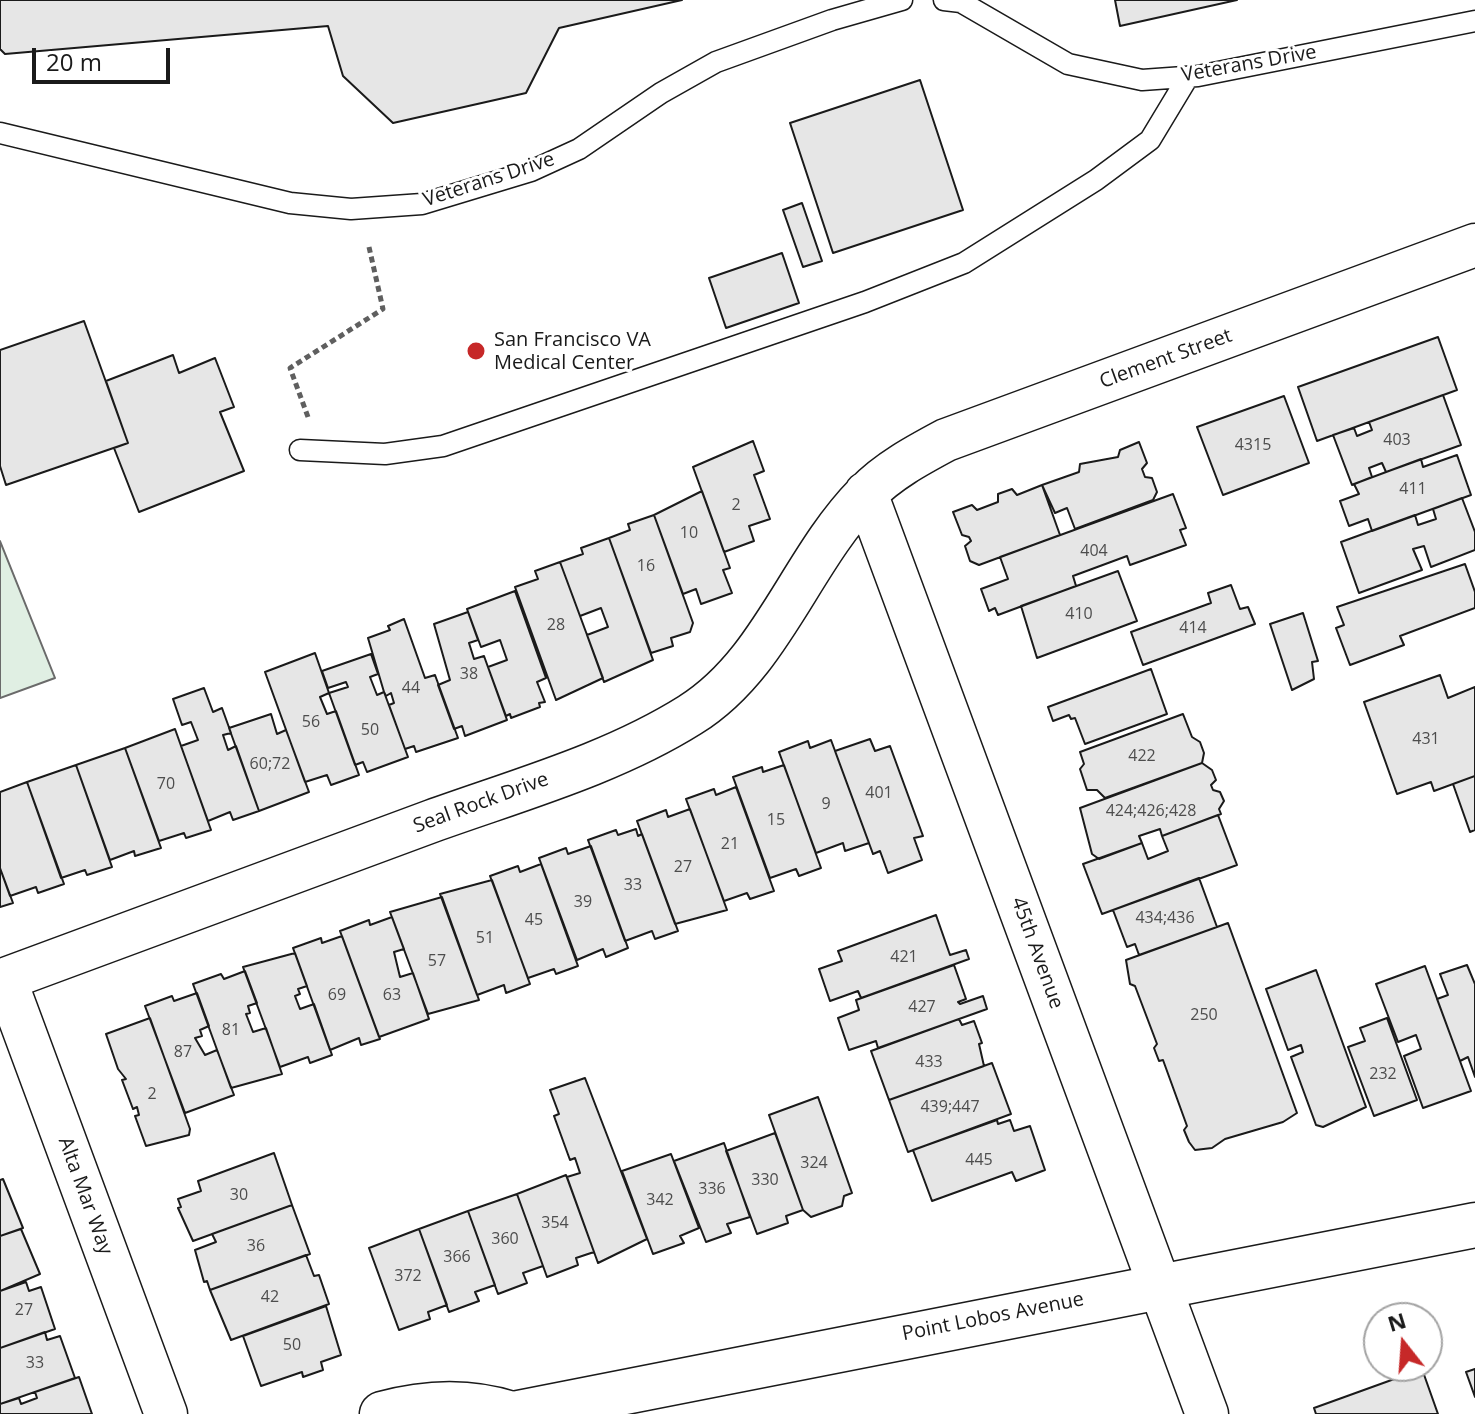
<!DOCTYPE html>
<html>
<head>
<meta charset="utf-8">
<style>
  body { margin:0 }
  #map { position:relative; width:1475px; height:1414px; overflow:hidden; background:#fff; font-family:"Open Sans",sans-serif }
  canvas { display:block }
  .north { position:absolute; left:1363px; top:1302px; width:80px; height:80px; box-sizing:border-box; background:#fff; border:2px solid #a3a3a3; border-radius:50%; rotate:343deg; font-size:22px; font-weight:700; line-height:32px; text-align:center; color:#1a1a1a }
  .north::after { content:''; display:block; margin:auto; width:28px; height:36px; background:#c62828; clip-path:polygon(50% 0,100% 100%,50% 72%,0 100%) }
  .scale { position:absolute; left:32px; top:48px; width:138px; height:36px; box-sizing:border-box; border:4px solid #1a1a1a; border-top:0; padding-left:10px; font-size:24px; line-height:28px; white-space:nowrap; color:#1a1a1a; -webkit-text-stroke:6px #fff; paint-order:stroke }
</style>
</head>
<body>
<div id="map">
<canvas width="1475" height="1414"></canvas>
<div class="north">N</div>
<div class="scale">20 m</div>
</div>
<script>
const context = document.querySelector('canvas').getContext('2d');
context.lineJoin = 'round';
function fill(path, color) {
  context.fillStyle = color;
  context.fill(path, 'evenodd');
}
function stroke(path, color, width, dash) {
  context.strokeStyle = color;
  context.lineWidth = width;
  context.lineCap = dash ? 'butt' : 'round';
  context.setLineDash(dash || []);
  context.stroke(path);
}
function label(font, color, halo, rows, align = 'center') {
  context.font = font + ' "Open Sans",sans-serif';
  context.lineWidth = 6;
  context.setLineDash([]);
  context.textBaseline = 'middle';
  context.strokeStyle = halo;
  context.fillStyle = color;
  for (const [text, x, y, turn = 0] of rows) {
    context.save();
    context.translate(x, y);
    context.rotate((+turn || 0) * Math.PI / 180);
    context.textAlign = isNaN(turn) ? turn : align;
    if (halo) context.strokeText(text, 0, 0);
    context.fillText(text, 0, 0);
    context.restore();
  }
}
const green = new Path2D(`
  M 0,541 L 55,678 L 0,698 Z`);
fill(green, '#e0efe3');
stroke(green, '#6a6a6a', 2);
const building = new Path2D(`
  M 0,0 L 682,0 L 559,28 L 526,93 L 393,123 L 343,76 L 328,26 L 5,54 L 0,49 Z
  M 1115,0 L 1237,0 L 1120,26 Z
  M 920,80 L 963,210 L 833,253 L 790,123 Z
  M 802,203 L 822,261 L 803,267 L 783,210 Z
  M 782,253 L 799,303 L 726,328 L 709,278 Z
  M 84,321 L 128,443 L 6,485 L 0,466 L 0,350 Z
  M 1438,337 L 1457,390 L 1317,441 L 1298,387 Z
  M 173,355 L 179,373 L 215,358 L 234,407 L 220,412 L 244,471 L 139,512 L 114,448 L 128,443 L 106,381 Z
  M 1443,395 L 1461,445 L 1386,472 L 1382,463 L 1369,468 L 1372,477 L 1352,485 L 1333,435 L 1354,428 L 1357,436 L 1372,430 L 1369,422 Z
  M 1284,396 L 1309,463 L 1223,495 L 1197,427 Z
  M 753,441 L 764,471 L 754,475 L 770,519 L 749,526 L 754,541 L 724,552 L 693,467 Z
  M 1139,442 L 1147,463 L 1142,469 L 1145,477 L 1152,478 L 1157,492 L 1153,500 L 1075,529 L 1067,508 L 1055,513 L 1042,485 L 1079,472 L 1080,464 L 1118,457 L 1120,450 Z
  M 1457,455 L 1471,495 L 1372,531 L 1368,519 L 1349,526 L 1340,501 L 1359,494 L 1354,484 L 1421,459 L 1423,467 Z
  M 1042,485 L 1060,535 L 979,565 L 970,561 L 965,546 L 971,541 L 969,537 L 962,535 L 953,512 L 972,505 L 977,510 L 998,502 L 998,494 L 1012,489 L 1017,495 Z
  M 702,491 L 730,568 L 723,570 L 732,593 L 701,604 L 696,589 L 683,594 L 654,515 Z
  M 1173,494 L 1186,528 L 1180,530 L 1186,545 L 1130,565 L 1127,556 L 1073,576 L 1076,586 L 998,615 L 995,608 L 989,611 L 981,589 L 1008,579 L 1000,557 Z
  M 1462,498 L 1475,532 L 1475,550 L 1431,567 L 1424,546 L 1413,549 L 1422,570 L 1359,593 L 1341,542 L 1415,515 L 1418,525 L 1436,519 L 1433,509 Z
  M 654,515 L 693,623 L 690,632 L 671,638 L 673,646 L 651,653 L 609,538 L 630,530 L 628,524 Z
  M 609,538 L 653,660 L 604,682 L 587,635 L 608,627 L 601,608 L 580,616 L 560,562 L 583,554 L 581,548 Z
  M 560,562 L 603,678 L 556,700 L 515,587 L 538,579 L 535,571 Z
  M 1465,564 L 1475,592 L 1475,608 L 1400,636 L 1404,645 L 1350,665 L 1336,628 L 1344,625 L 1337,607 Z
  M 1118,571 L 1137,621 L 1037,658 L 1021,606 Z
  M 1231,585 L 1240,609 L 1248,607 L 1255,624 L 1143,665 L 1131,632 L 1211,603 L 1208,593 Z
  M 515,591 L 546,678 L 537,682 L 545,702 L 539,703 L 540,707 L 511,718 L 510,714 L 506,716 L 488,667 L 507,660 L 500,640 L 481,647 L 467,609 Z
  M 468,612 L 478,640 L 469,643 L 474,659 L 484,656 L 507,720 L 465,736 L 462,726 L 454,729 L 438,685 L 450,680 L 434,624 Z
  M 1303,613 L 1318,661 L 1312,662 L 1314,679 L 1292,690 L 1270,624 Z
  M 404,619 L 425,678 L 435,675 L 458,738 L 416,752 L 414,746 L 405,749 L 389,705 L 394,703 L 391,693 L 386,696 L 384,692 L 368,638 L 390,630 L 388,626 Z
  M 315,653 L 329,693 L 320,697 L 327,714 L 336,711 L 359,775 L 331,785 L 327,775 L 305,782 L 265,672 Z
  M 371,654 L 378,674 L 370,677 L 377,695 L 384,692 L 408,757 L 367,772 L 363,762 L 355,765 L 329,693 L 348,687 L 346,682 L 328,688 L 322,671 Z
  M 1151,669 L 1167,714 L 1085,744 L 1075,718 L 1071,719 L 1069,715 L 1053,721 L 1048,707 Z
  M 1440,675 L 1448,698 L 1475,687 L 1475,776 L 1434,791 L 1431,782 L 1397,794 L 1364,702 Z
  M 204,688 L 213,712 L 222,708 L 231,733 L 223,735 L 228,750 L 236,746 L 259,811 L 233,820 L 230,812 L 208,821 L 181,746 L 198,740 L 191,722 L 182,725 L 173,699 Z
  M 271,714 L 277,734 L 286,730 L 309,792 L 259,811 L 229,728 Z
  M 1183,714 L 1192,737 L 1200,742 L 1204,753 L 1202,763 L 1105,798 L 1097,790 L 1087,790 L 1080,769 L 1084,764 L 1080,752 Z
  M 175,729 L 211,830 L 186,838 L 184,833 L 159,841 L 125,748 Z
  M 870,739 L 875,751 L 890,746 L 923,836 L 914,838 L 922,860 L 888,873 L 880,851 L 873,854 L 835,751 Z
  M 831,740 L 869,843 L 845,851 L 843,843 L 816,853 L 779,752 L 808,741 L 810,748 Z
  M 125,748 L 161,848 L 135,856 L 134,851 L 110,860 L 76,765 Z
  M 1202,763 L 1212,770 L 1216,780 L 1211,785 L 1213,790 L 1220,792 L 1224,801 L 1219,809 L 1221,814 L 1162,836 L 1160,829 L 1139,836 L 1142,843 L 1099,859 L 1092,854 L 1080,808 Z
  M 76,765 L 112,867 L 87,875 L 85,870 L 61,878 L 27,782 Z
  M 784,765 L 821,868 L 799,876 L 796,869 L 770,878 L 733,777 L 762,767 L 763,772 Z
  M 1475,776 L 1475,830 L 1470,832 L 1453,784 Z
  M 27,782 L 64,884 L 38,893 L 36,887 L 10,896 L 0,868 L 0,792 Z
  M 736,787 L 774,891 L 750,899 L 747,893 L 724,901 L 686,799 L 714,789 L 716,795 Z
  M 690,809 L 727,910 L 675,924 L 637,821 L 666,810 L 668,817 Z
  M 1218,815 L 1237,865 L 1102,914 L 1083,864 L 1142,843 L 1148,859 L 1168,851 L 1162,836 Z
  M 636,829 L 638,836 L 642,834 L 678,931 L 655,939 L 652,931 L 625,941 L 588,840 L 616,830 L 618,835 Z
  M 591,846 L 628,948 L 606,957 L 603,949 L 577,960 L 539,858 L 566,848 L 568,854 Z
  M 541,864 L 578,966 L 556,974 L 554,969 L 528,978 L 490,876 L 518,866 L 520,872 Z
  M 0,868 L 13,903 L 0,907 Z
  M 1199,878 L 1217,927 L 1139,955 L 1135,944 L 1127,947 L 1113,910 Z
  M 492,880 L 530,984 L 506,993 L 504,985 L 477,995 L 440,894 Z
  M 442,897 L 479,1000 L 428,1014 L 390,912 Z
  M 936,915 L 950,955 L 966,950 L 969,959 L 861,998 L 858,991 L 830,1001 L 819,969 L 842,961 L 838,951 Z
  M 392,917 L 404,949 L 394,952 L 400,977 L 413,973 L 429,1019 L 379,1037 L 340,931 L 369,920 L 370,925 Z
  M 1228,923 L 1297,1113 L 1283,1122 L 1225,1139 L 1212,1148 L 1195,1150 L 1189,1142 L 1184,1130 L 1187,1126 L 1163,1060 L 1159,1061 L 1154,1048 L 1157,1044 L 1135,986 L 1130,984 L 1126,960 Z
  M 342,936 L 380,1039 L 361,1045 L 359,1038 L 330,1050 L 293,948 L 321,938 L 322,943 Z
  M 295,953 L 307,986 L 298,989 L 300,994 L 295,996 L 300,1009 L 314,1004 L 332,1055 L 310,1063 L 308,1057 L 280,1067 L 243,967 Z
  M 954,965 L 966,999 L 958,1002 L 960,1004 L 983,996 L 987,1009 L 878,1048 L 876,1041 L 849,1050 L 838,1018 L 859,1010 L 856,1000 Z
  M 1467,965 L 1475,984 L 1475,1077 L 1468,1057 L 1460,1061 L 1437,999 L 1448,995 L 1440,974 Z
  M 1425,966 L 1471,1091 L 1423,1108 L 1404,1056 L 1421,1049 L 1416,1035 L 1398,1042 L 1376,984 Z
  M 1316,970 L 1366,1107 L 1323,1127 L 1316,1125 L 1291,1057 L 1303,1052 L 1301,1045 L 1288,1050 L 1266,989 Z
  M 245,971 L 257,1003 L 248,1006 L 250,1013 L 246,1014 L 253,1032 L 266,1028 L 282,1074 L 231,1088 L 193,984 L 221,974 L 224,979 Z
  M 197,993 L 209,1026 L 200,1030 L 202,1036 L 195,1038 L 205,1055 L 217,1050 L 234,1095 L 185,1113 L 145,1006 L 172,996 L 174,1001 Z
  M 150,1018 L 190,1129 L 189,1135 L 146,1146 L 135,1116 L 139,1115 L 137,1107 L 133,1109 L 122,1080 L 126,1079 L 118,1069 L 106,1034 Z
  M 1387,1018 L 1417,1100 L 1374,1116 L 1348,1047 L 1365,1041 L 1360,1028 Z
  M 959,1019 L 962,1025 L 974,1021 L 982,1043 L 979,1044 L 984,1066 L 889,1100 L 871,1051 Z
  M 992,1063 L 1011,1114 L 908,1152 L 889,1100 Z
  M 585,1078 L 647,1239 L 598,1263 L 567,1177 L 580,1173 L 575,1158 L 570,1160 L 554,1116 L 559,1114 L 550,1090 Z
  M 818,1097 L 852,1193 L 844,1196 L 842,1206 L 811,1217 L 803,1210 L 769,1115 Z
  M 997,1120 L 998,1124 L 1010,1120 L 1014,1131 L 1030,1126 L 1045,1170 L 1016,1181 L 1012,1172 L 932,1201 L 913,1150 Z
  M 775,1133 L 803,1210 L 786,1216 L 788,1223 L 757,1234 L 726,1151 Z
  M 724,1143 L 750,1217 L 727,1224 L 731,1233 L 706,1242 L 674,1161 Z
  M 274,1153 L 292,1205 L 193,1241 L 178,1208 L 181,1207 L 178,1199 L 201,1191 L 198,1181 Z
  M 671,1154 L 699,1228 L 680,1236 L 684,1243 L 653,1254 L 622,1171 Z
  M 566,1175 L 594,1252 L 576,1258 L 578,1265 L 547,1277 L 517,1194 Z
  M 3,1179 L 23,1228 L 0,1236 L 0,1180 Z
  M 517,1194 L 543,1266 L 523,1273 L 527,1283 L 498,1294 L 468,1211 Z
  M 292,1205 L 310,1254 L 210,1290 L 207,1281 L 204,1282 L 195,1250 L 216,1242 L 212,1234 Z
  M 468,1211 L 495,1285 L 475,1292 L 479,1301 L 449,1312 L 419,1229 Z
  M 21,1229 L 40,1274 L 0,1291 L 0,1236 Z
  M 419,1229 L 447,1305 L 428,1312 L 430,1319 L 399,1330 L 369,1248 Z
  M 306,1255 L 314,1276 L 319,1275 L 329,1304 L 231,1340 L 210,1290 Z
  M 26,1282 L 29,1291 L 41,1287 L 55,1329 L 0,1348 L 0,1291 Z
  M 326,1306 L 341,1355 L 321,1362 L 323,1370 L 303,1377 L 302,1372 L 261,1386 L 243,1336 Z
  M 45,1332 L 47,1340 L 60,1336 L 75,1378 L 0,1404 L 0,1348 Z
  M 1422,1369 L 1438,1414 L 1316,1414 L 1314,1408 Z
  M 1475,1369 L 1475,1397 L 1466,1372 Z
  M 79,1377 L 92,1414 L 0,1414 L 0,1404 L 19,1398 L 21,1404 L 37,1398 L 35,1392 Z`);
fill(building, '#e6e6e6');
stroke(building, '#1a1a1a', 2);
const lane = new Path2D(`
  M 944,0 L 961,2 L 1068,64 L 1142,80 L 1198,76 L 1475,21
  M 0,133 L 290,203 L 351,209 L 422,204 L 531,171 L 579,149 L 661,93 L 716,62 L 832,20 L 902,0
  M 300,450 L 385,454 L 443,446 L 865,302 L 964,263 L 1096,180 L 1150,140 L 1188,77`);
const street = new Path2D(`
  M 866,493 L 1207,1414
  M 5,979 L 166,1414
  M 0,981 C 144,928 288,874 432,821 C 518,790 612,764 690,715 C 772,664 800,561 866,494 C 888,471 918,455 946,440 L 1475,245`);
const primary = new Path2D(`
  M 382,1414 C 425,1402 469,1400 512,1414
  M 513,1414 L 1475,1225`);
stroke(lane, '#1a1a1a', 23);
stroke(street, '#1a1a1a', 45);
stroke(primary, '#1a1a1a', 47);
stroke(new Path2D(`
  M 308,417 L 290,368 L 383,309 L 369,247`), '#5f5f5f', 5, [6, 4]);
stroke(lane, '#fff', 20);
stroke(street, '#fff', 42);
stroke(primary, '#fff', 44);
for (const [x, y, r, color] of [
  [476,351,10,"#c62828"]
]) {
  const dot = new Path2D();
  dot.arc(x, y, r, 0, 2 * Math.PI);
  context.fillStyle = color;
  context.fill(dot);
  stroke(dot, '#fff', 3);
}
label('16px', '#4d4d4d', null, [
  ["403",1397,440],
  ["4315",1253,445],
  ["411",1413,489],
  ["2",736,505],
  ["10",689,533],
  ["404",1094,551],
  ["16",646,566],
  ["410",1079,614],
  ["28",556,625],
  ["414",1193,628],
  ["38",469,674],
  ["44",411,688],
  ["56",311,722],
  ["50",370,730],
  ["431",1426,739],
  ["422",1142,756],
  ["60;72",270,764],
  ["70",166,784],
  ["401",879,793],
  ["9",826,804],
  ["424;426;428",1151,811],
  ["15",776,820],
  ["21",730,844],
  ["27",683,867],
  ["33",633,885],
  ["39",583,902],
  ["434;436",1165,918],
  ["45",534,920],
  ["51",485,938],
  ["421",904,957],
  ["57",437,961],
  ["69",337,995],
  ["63",392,995],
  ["427",922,1007],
  ["250",1204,1015],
  ["81",231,1030],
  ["87",183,1052],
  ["433",929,1062],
  ["232",1383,1074],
  ["2",152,1094],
  ["439;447",950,1107],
  ["445",979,1160],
  ["324",814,1163],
  ["330",765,1180],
  ["336",712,1189],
  ["30",239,1195],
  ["342",660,1200],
  ["354",555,1223],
  ["360",505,1239],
  ["36",256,1246],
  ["366",457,1257],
  ["372",408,1276],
  ["42",270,1297],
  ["27",24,1310],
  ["50",292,1345],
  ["33",35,1363]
]);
label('20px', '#1a1a1a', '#fff', [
  ["Veterans Drive",1249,64,-10],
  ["Veterans Drive",489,180,-18],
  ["Clement Street",1166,359,-20],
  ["Seal Rock Drive",481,803,-20],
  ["45th Avenue",1037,953,70],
  ["Alta Mar Way",85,1196,70],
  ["Point Lobos Avenue",993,1317,-11]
]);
label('20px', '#1a1a1a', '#fff', [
  ["San Francisco VA",494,340],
  ["Medical Center",494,363]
], 'left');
</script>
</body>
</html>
